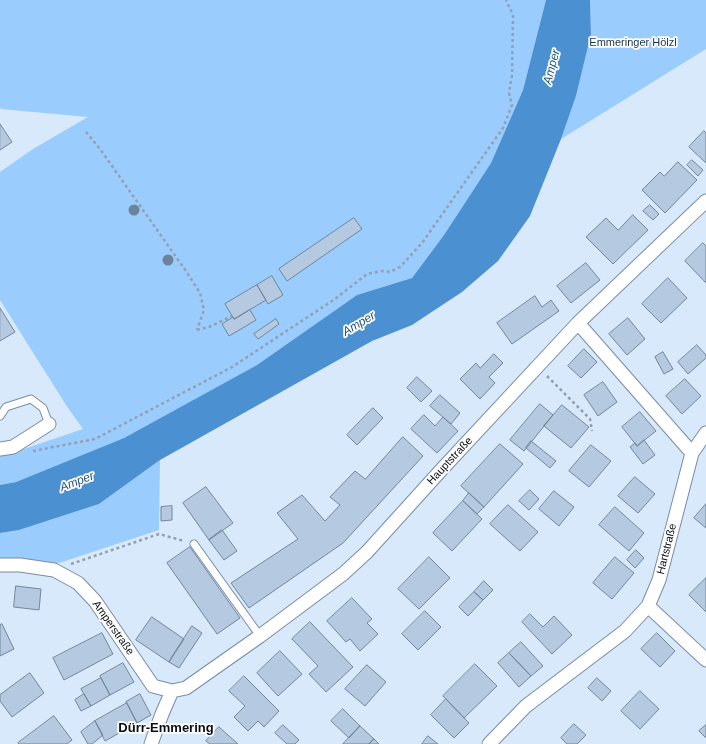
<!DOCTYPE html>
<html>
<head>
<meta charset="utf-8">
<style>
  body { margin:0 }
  canvas { display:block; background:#d7e9fb }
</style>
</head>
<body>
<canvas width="706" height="744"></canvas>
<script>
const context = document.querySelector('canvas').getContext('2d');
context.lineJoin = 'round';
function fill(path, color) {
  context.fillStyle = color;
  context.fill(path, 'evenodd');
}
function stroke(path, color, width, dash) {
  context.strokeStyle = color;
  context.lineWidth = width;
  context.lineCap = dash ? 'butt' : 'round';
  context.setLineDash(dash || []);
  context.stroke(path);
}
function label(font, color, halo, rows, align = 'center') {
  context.font = font + ' Arial,sans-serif';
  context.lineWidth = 3.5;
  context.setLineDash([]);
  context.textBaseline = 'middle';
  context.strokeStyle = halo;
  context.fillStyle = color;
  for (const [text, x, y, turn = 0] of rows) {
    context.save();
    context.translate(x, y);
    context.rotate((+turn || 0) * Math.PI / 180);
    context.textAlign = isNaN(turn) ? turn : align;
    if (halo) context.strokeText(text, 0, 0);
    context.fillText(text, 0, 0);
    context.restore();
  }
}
fill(new Path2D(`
  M 0,0 L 546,0 L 523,90 L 491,163 L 444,235 L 412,278 L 357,295 L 257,365 L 124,438 L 16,482 L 0,485 L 0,455 L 24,449 L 83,429 L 66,405 L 0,300 L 0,172 L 33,149 L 88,117 L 1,109 L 0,107 Z
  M 590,0 L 706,0 L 706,49 L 561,139 L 576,96 L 591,34 Z
  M 160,460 L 159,530 L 56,564 L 25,560 L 0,559 L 0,533 L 19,530 L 99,504 Z`), '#9accfd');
fill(new Path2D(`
  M 546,0 L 590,0 L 591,34 L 576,96 L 561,139 L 530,216 L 498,261 L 462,292 L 412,325 L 372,341 L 160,460 L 99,504 L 19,530 L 0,533 L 0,485 L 16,482 L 124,438 L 257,365 L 357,295 L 412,278 L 444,235 L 491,163 L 523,90 Z`), '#4b90d1');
const building = new Path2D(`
  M 0,124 L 12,142 L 0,150 Z
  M 704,131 L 706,133 L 706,163 L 689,147 Z
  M 692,160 L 703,170 L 698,176 L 687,165 Z
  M 678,162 L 697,180 L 665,213 L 642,190 L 660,172 L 664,176 Z
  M 650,205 L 659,214 L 653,220 L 643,211 Z
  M 633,215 L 648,230 L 613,264 L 586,237 L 606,218 L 618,230 Z
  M 354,218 L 362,229 L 287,281 L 279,269 Z
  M 703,243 L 706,246 L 706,283 L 685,261 Z
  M 586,263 L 600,280 L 571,303 L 557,286 Z
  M 272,276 L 283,295 L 268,304 L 257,285 Z
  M 668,278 L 687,298 L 661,323 L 642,304 Z
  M 257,285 L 266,300 L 234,319 L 225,304 Z
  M 535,296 L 542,307 L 551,300 L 559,311 L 512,344 L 497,323 Z
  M 0,308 L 15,332 L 0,341 Z
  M 250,310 L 256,320 L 229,336 L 222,324 L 233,317 L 234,319 Z
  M 628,318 L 645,339 L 627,355 L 609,334 Z
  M 276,319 L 279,324 L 258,339 L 254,334 Z
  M 697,345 L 706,355 L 706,358 L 688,374 L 678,362 Z
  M 584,349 L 597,362 L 581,378 L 568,366 Z
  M 663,352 L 673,369 L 664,374 L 655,357 Z
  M 494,354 L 503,363 L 489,377 L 495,383 L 480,399 L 460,379 L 476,363 L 480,368 Z
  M 417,377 L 432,391 L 421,402 L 407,388 Z
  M 685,379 L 701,396 L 682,414 L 666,396 Z
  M 603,382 L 617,402 L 598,416 L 584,395 Z
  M 440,395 L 460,413 L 451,424 L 430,406 Z
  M 540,404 L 553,415 L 524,451 L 510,440 Z
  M 562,405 L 589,427 L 571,448 L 544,426 Z
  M 373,408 L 383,418 L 357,445 L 347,435 Z
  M 640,412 L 656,431 L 637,446 L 622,427 Z
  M 424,415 L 435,426 L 443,417 L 458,431 L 437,453 L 411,429 Z
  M 403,437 L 423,456 L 343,543 L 249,608 L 231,583 L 298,539 L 277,513 L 302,495 L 325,521 L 340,505 L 330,497 L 355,471 L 365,479 Z
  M 644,440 L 655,455 L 643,464 L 630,447 L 635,443 L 637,446 Z
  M 531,441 L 556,461 L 550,468 L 526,448 Z
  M 500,444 L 523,464 L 484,507 L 461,486 Z
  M 591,445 L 611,461 L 589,487 L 569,471 Z
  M 635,477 L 655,494 L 638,513 L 618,496 Z
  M 206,487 L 233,523 L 209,540 L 183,503 Z
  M 530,490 L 539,499 L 529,510 L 519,501 Z
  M 554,491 L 574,507 L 559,526 L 539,509 Z
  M 469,493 L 484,507 L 477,514 L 463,501 Z
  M 463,501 L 482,519 L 452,551 L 433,533 Z
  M 706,504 L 706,528 L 694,518 Z
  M 508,505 L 538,532 L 520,551 L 490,524 Z
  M 172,506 L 172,520 L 161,521 L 161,507 Z
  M 615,507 L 644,533 L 629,551 L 599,525 Z
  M 222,530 L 237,551 L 224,560 L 209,540 Z
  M 190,547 L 240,618 L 217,634 L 167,563 Z
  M 636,550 L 644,558 L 635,568 L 627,560 Z
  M 429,557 L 450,578 L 419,609 L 398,589 Z
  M 615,557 L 634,573 L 612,599 L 593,583 Z
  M 706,578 L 706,612 L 689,595 Z
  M 484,581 L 493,590 L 483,600 L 474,592 Z
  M 16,586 L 41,589 L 39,610 L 14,607 Z
  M 474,592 L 483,600 L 468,616 L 459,607 Z
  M 352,598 L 372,619 L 367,623 L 378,634 L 360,651 L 350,639 L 346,642 L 327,621 Z
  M 425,611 L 441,627 L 418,650 L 402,634 Z
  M 530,614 L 543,627 L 554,616 L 572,635 L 552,654 L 522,622 Z
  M 152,617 L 184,639 L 169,662 L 136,640 Z
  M 310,622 L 353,667 L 326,692 L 309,674 L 318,666 L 292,639 Z
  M 2,624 L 14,649 L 0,656 L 0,625 Z
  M 192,626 L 202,633 L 179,668 L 169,662 Z
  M 102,633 L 113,654 L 64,680 L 53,658 Z
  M 657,633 L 675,651 L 660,667 L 641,649 Z
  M 521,642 L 543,666 L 531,676 L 509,653 Z
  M 280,651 L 302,674 L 278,696 L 257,673 Z
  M 509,653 L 531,676 L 519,687 L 498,663 Z
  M 123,663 L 134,682 L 110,695 L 100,676 Z
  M 475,664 L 497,686 L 464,718 L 443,696 Z
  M 367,665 L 386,682 L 365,706 L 345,689 Z
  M 30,673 L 44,693 L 12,717 L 0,701 L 0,695 Z
  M 244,676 L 279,711 L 264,727 L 258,721 L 248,731 L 234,717 L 245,706 L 229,691 Z
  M 101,678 L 110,695 L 91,706 L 81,689 Z
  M 597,678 L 611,691 L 602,701 L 588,688 Z
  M 640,691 L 659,709 L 640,729 L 621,711 Z
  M 84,694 L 91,706 L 81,711 L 75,700 Z
  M 140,694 L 151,715 L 137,723 L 126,702 Z
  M 446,699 L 469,723 L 454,738 L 431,715 Z
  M 127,703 L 137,723 L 105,741 L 95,721 Z
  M 343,709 L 360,726 L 349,738 L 331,721 Z
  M 54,716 L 72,740 L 67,744 L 19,744 L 18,743 Z
  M 95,721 L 103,735 L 92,744 L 88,744 L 81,732 Z
  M 574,724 L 586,735 L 577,744 L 567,744 L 561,738 Z
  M 283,725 L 299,740 L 295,744 L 287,744 L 275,733 Z
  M 706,725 L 706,738 L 699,731 Z
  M 360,726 L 374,739 L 369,744 L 343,744 Z
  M 219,727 L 238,744 L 210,744 L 206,741 Z
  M 428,736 L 438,744 L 422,744 Z
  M 374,739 L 379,744 L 369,744 Z`);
fill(building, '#b5cae0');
stroke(building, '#72869a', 1);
const service = new Path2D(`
  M 0,416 L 6,407 L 31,399 L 43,408 L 49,424
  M 194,544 L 260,636`);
const minor = new Path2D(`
  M 578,323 L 692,453
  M 0,449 L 13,447 L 49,424
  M 0,565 L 20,565 L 54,570 L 78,583 L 95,601 L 153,686 L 172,691 L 186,688 L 260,636 L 343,574 L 367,552 L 443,468 L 578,323 L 706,201
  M 648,606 L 706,660
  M 151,744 L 162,714 L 172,691
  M 489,744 L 526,706 L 625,631 L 648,606 L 659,580 L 692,453 L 706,433`);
stroke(service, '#798da2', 9);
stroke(minor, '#798da2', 15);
stroke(new Path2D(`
  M 86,132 L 100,149 L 186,271 L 200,293 L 204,310 L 197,330
  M 197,330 L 209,327 L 232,316
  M 547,376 L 590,419 L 592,431
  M 33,451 L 95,439 L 232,367 L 335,299 L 367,274 L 382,271 L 390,272 L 400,267 L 422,243 L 503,128 L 512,105 L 509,93 L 512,75 L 513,15 L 506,0
  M 71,564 L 159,534 L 184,541`), '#92a0af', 2.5, [3, 3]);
stroke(service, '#fff', 7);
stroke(minor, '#fff', 13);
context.fillStyle = '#6c849b';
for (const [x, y] of [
  [134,210],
  [168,260]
]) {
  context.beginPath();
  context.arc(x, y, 5.5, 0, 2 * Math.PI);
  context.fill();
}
label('11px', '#15324d', '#fff', [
  ["Emmeringer Hölzl",633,43]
]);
label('11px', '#070d15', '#fff', [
  ["Hauptstraße",450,461,-47],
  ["Hartstraße",667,549,-76],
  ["Amperstraße",113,628,55]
]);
label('italic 12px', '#1f517d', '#fff', [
  ["Amper",552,67,-75],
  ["Amper",359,324,-31],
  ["Amper",77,482,-21]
]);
label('bold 13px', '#070d15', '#fff', [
  ["Dürr-Emmering",166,728]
]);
</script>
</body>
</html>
